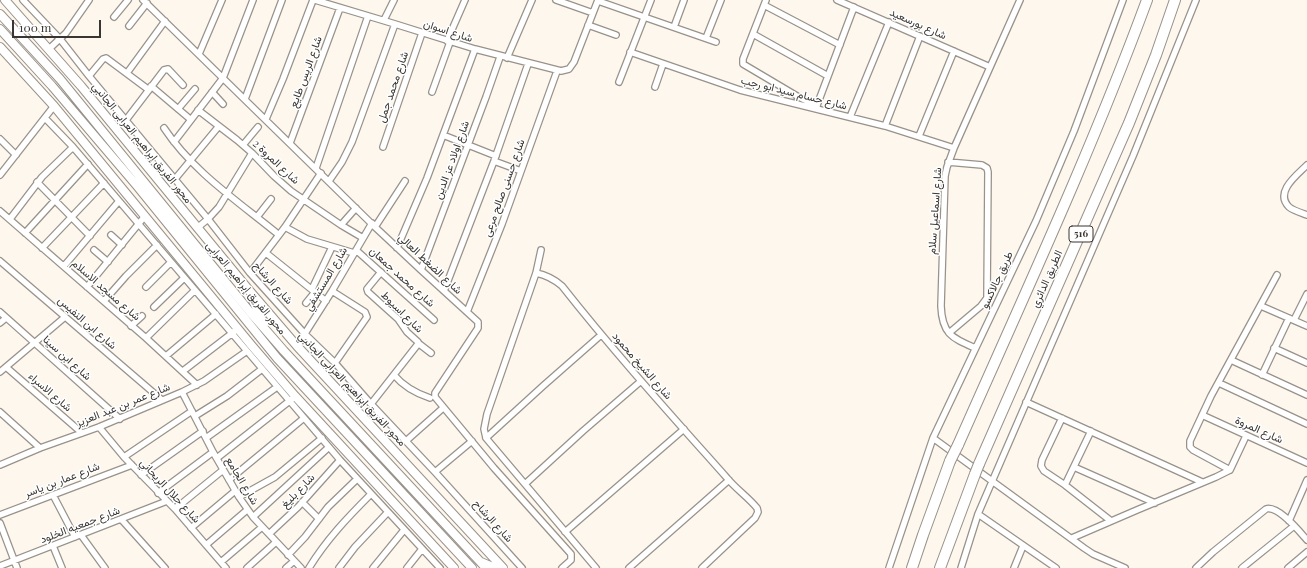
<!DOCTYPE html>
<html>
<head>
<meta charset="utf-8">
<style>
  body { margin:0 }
  #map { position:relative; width:1307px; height:568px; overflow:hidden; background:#fdf7ee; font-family:"Playfair Display",serif }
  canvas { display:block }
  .scale { position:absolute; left:12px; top:20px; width:89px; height:18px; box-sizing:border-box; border:2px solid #383532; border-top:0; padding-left:5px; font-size:12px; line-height:14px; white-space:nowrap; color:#383532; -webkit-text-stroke:3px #fff; paint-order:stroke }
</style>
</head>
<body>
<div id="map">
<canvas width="1307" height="568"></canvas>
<div class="scale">100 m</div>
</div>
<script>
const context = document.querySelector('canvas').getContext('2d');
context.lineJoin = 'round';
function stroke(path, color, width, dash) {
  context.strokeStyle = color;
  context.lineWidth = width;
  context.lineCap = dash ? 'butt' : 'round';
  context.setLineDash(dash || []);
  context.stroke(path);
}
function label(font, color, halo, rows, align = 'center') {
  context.font = font + ' "Playfair Display",Vazirmatn,serif';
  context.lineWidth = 3;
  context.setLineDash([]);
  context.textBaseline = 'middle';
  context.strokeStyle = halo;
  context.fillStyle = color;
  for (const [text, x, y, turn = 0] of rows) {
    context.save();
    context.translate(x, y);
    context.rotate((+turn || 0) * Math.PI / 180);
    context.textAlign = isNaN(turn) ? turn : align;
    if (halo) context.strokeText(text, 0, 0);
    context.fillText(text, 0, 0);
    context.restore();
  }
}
const street = new Path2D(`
  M 23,0 L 60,39 L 89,76 L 208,219 L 250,273 L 304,333 L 335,363 L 371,404 L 435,472 L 522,568
  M 143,0 L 375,227 L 421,270 L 478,322 L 478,328 L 435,393 L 435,397 L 494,468 L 571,554 L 571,560 L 562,568
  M 315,0 L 395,24 L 475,49 L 561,71 L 569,69 L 574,62 L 598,0
  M 556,0 L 593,13
  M 766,0 L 743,59 L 743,64 L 797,96 L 817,106
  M 837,0 L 990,67
  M 598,1 L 716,42
  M 764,5 L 840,45
  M 114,17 L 128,0
  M 384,20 L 394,0
  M 588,25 L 616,35
  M 129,26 L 147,3
  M 674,27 L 684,0
  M 753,34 L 828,76
  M 706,38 L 721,0
  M 447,41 L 465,0
  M 49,49 L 66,33 L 89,0
  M 630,52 L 740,90 L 885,126 L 954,148
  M 199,54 L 222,0
  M 507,58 L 532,0
  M 127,73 L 165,21
  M 89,76 L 103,59 L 106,58 L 149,90
  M 619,82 L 651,0
  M 151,86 L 190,119
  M 655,87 L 663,64
  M 212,92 L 223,104
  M 432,92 L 450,42
  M 245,99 L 282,0
  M 816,108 L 854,7
  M 178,109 L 195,89
  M 198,110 L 237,140 L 252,153 L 274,176 L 291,191 L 341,225 L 363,238
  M 850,117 L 889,22
  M 45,118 L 73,147 L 340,460 L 440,568
  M 266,119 L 283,79 L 313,0
  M 126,120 L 164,70 L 168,69 L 183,85
  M 885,126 L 920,36
  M 164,128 C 193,172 239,202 279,235
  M 443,135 L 496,156
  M 919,136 L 954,51
  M 0,139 L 16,155
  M 174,142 L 223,78 L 253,0
  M 290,143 L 340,8
  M 243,145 L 258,127
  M 383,147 L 422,33
  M 494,161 L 521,171
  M 948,162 L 982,165 L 987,168 L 988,172 L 987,298 L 981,306 L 949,333
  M 1307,165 C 1297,175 1274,192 1289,207 C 1294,211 1302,213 1307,215
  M 316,168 L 368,16
  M 0,175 L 54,106
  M 175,179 L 219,126
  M 329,181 L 342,162 L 352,142 L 395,24
  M 37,182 L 90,236
  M 0,211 L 146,338 L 197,385
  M 257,217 L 271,199
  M 10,219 L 42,177 L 73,147
  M 341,225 L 356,208
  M 285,227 L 307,239 L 354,253
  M 375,227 L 405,181
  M 197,228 L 208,219 L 219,207 L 252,153
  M 25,233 L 88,164
  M 111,235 L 122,245
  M 42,248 L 104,183
  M 397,248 L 427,178 L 475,49
  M 94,250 L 108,262
  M 356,250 L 434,320
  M 541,250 L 536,273 L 487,414 L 484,429 L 486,438 L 596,568
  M 266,253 L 326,301
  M 0,261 L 162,400
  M 64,266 L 119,201
  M 421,270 L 486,97 L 500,57
  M 250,273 L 285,227 L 321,173
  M 536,273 C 546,275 554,279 562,286 C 614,352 671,415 727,478 C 736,489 748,497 757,508 L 758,512 L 755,518 L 702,568
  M 87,287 L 145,216
  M 146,287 L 171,262
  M 312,289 L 332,247
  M 332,291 L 365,312 L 367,317 L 335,363
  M 444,291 L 494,161 L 528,64
  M 104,301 L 126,276 L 157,245
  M 306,303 L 315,292
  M 1261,306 L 1307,326
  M 154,307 L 184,278
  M 0,312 L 120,419
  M 467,312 L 502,224 L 557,71
  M 1294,320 L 1307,294
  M 0,323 L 6,318
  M 131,326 L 142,316
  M 146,338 L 195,290
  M 418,343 L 431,353
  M 297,346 L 332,291 L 372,223
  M 975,348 C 952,338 942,334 941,306 L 945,176 L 947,167 L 954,148 L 1020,0
  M 1274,348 L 1307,363
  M 166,356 L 216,314
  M 1231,360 L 1307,395
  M 6,367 L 82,433
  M 183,371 L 235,331
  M 0,372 L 65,317
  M 394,375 C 404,387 415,393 430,398
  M 1262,375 L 1289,318
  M 1219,383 L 1307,424
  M 182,392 L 213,452 L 239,497 L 253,517 L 301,568
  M 1026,402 L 1202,482
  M 371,404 L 418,344 L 418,342 L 407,332 L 398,319 L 368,292 L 367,289 L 381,272
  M 0,412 L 40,448
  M 1202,415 L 1307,463
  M 195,416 L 227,396 L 262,369
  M 1062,418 L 1042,460 L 1041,466 L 1044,471 L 1065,485 L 1111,521
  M 99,427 L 124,457 L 175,509 L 226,568
  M 206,438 L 277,387
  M 486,438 L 543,386 L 601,335
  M 933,438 L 1084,548 L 1093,554 L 1125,568
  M 406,441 L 443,408
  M 124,457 L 192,411
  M 217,458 L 292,399
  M 0,465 L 40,448 L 99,427 L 182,392 L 204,381 L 247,351
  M 1074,467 L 1155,503
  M 1230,470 L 1193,450 L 1190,447 L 1190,441 L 1211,396 L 1277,275
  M 435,472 L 472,441
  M 141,475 L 203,431
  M 229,480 L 304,418
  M 525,484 L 583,431 L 641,381
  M 1065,485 L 1091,431
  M 158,493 L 213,452
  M 53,495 L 75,537
  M 239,497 L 275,477 L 322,438
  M 302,502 L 319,519
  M 175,509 L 223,470
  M 978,514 L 1056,568
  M 0,515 L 132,465
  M 253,517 L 329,447
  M 121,519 L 165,568
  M 1289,521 L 1307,480
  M 0,523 L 17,568
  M 191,528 L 235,491
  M 565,532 L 684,429
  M 269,534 L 298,507 L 340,460
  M 81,535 L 105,568
  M 1072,538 L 1137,510 L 1216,477 L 1230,470 L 1246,436
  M 206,545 L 247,510
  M 53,546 L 62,568
  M 288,555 L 305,537 L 328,507 L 357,479
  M 221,562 L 262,527
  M 0,566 L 167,501
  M 247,568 L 276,542
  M 286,568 L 294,561
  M 309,568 C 326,540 348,517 371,494
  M 339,568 L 355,547 L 388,512
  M 373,568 L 404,530
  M 407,568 L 422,549
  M 629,568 L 729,480
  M 889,568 L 933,438 L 1036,221 L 1074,131 L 1123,0
  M 961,568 L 978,514 L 1133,156 L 1196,0
  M 1014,568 L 1023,546
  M 1196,568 L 1213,552 L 1266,509 C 1278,505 1299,531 1307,540
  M 1242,568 L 1294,526
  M 1288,568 L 1307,552`);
const secondary = new Path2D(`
  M 5,0 L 81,86 L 248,289 L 297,346 L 503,568
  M 0,14 L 60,79 L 250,312 L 284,351 L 486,568
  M 0,29 L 52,86 L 138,187 L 277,358 L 472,568
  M 0,47 L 54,106 L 252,346 L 295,396 L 454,568
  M 253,300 L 264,324
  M 481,562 L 495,568`);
const highway = new Path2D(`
  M 958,445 C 1023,298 1091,152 1147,0
  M 979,464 L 1129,123 L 1156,55 L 1175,0
  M 912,568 L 923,535 L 950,461
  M 940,568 L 975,474`);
stroke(street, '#98928a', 8);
stroke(secondary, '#98928a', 10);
stroke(highway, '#98928a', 12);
stroke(street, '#fff', 5.5);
stroke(secondary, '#fff', 8);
stroke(highway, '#fff', 10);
const highwayBridge = new Path2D(`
  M 950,461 L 958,445
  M 975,474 L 979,464`);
stroke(highwayBridge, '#98928a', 12, []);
stroke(highwayBridge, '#fff', 10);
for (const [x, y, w] of [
  [1081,234,24]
]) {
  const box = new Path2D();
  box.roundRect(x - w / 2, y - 8, w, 16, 3);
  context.fillStyle = '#fff';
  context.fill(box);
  stroke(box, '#383532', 1);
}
label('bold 10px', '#383532', null, [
  ["516",1081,234]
]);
label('11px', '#383532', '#fff', [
  ["شارع بورسعيد",918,24,24],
  ["شارع اسوان",448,31,18],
  ["شارع الريس طايع",306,72,-70],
  ["شارع محمد جمل",393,87,-71],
  ["شارع حسام سيد ابو رجب",794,93,14],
  ["محور الفريق إبراهيم العرابى الجانبي",142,143,51],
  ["شارع اولاد عز الدين",452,160,-70],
  ["شارع المروة 2",276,162,43],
  ["شارع حسنى صالح مرعى",504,188,-70],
  ["شارع اسماعيل سلام",935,211,-86],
  ["شارع الضغط العالي",430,264,43],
  ["شارع محمد جمعان",402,277,42],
  ["شارع المستشفي",326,279,-59],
  ["الطريق الدائري",1047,279,-66],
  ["طريق جالاكسو",997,280,-65],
  ["شارع الرشاح",273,283,48],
  ["محور الفريق إبراهيم العرابى",246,288,50],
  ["شارع مسجد الاسلام",106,290,41],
  ["شارع اسيوط",402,312,45],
  ["شارع ابن النفيس",87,323,41],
  ["شارع ابن سينا",67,358,42],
  ["شارع الشيخ محمود",642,366,49],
  ["محور الفريق إبراهيم العرابى الجانبي",352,389,47],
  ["شارع الاسراء",50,392,41],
  ["شارع عمر بن عبد العزيز",123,405,-22],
  ["شارع المروة",1259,430,24],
  ["شارع عمار بن ياسر",62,480,-21],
  ["شارع الجامع",242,481,59],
  ["شارع جلال الريحاني",170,491,47],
  ["شارع بليغ",298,491,-46],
  ["شارع الرشاح",493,521,48],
  ["شارع جمعيه الخلود",80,525,-21]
]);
</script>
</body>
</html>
